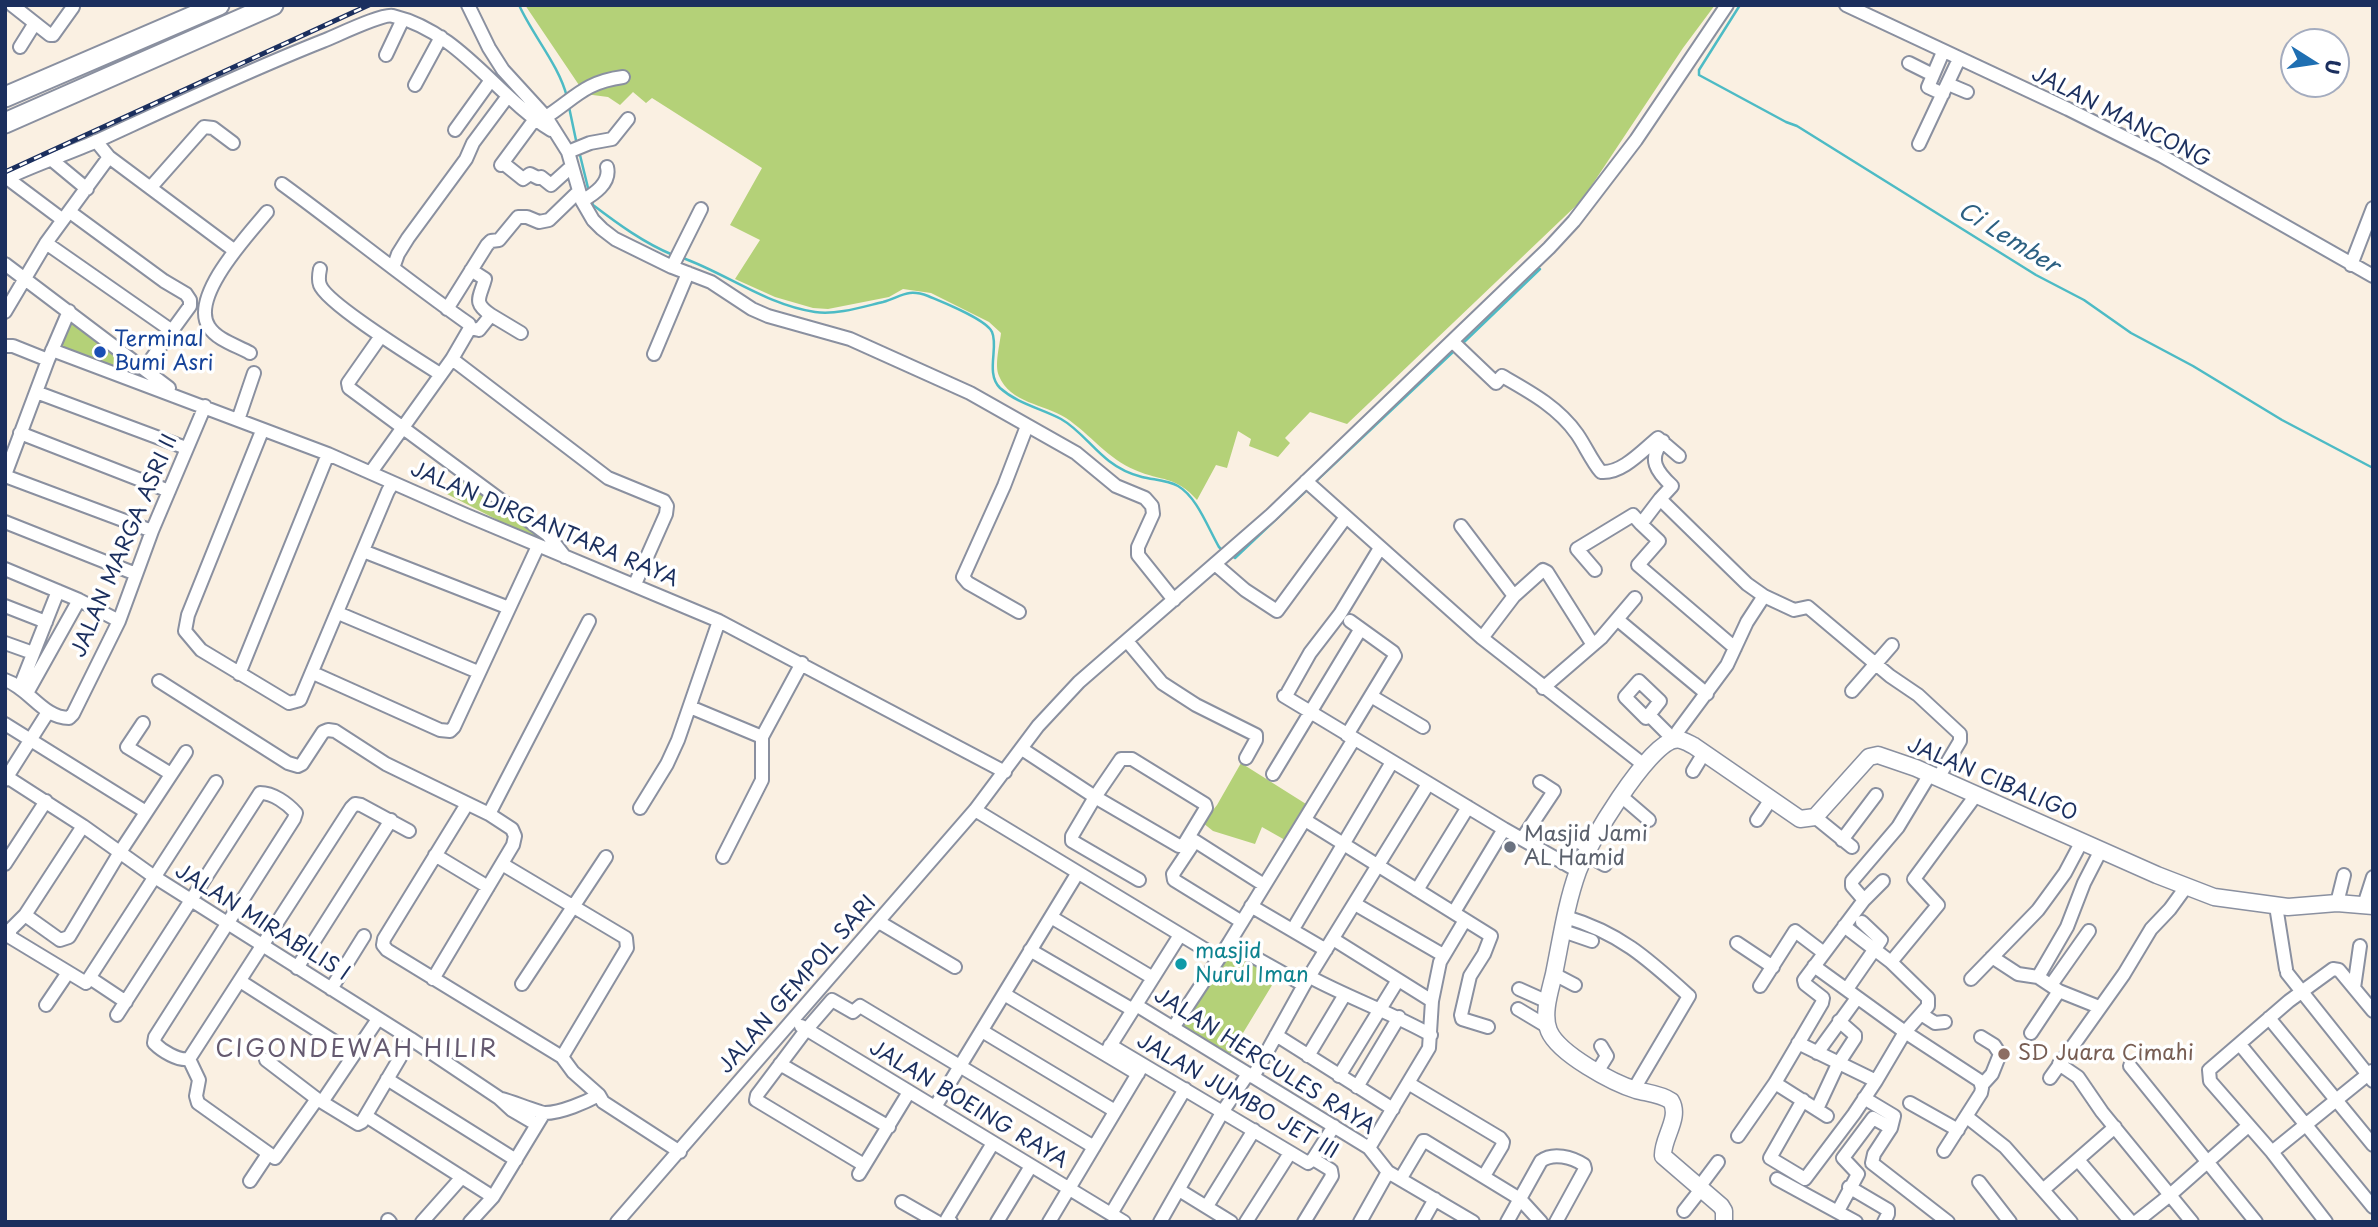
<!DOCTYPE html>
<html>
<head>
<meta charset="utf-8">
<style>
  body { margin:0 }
  #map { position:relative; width:2378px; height:1227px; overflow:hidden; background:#faf0e2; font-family:"Playpen Sans",sans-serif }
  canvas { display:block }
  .frame { position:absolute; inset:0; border:7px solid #1b2f5e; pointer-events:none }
  .north { position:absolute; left:2280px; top:28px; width:70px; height:70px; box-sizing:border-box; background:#fff; border:2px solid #a4acbf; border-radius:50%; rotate:102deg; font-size:19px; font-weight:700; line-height:28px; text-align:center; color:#1b2f5e }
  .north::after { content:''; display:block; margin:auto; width:24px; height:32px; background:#1f6fb2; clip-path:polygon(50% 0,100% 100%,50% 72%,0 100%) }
</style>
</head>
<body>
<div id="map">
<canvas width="2378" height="1227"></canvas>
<div class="frame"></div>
<div class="north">U</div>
</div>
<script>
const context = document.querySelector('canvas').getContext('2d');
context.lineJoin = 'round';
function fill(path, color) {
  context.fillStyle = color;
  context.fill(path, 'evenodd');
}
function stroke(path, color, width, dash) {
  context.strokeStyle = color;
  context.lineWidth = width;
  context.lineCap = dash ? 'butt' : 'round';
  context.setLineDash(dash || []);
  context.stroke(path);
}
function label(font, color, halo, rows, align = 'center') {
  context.font = font + ' "Playpen Sans",sans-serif';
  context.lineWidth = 7;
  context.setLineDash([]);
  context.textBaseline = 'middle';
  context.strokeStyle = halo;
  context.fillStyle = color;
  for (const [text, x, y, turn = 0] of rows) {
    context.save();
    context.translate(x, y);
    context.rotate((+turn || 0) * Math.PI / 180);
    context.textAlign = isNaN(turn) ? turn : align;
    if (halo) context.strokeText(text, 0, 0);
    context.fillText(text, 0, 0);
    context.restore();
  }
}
fill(new Path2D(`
  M 525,5 L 1715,5 L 1683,48 L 1582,200 L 1347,424 L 1310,412 L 1285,438 L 1290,443 L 1278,457 L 1249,446 L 1251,439 L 1238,431 L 1227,468 L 1216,465 L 1197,500 C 1175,475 1162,482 1135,470 C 1108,459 1090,434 1066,418 C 1044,404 1010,403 999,376 C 994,365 1000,344 1001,333 L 989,322 L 931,293 L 903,289 L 889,297 L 828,309 L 813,308 L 775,297 L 735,279 L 760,240 L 730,225 L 762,168 L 652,98 L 646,103 L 633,92 L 620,105 L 608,97 L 585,94 Z
  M 73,318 L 149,375 L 147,379 L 58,348 Z
  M 458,478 L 549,544 L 548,546 L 447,494 Z
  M 1241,763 L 1306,804 L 1285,840 L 1262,827 L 1255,844 L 1213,831 L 1203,823 L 1217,805 Z
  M 1230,948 L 1277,977 L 1229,1056 L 1180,1027 Z`), '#b4d178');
stroke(new Path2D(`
  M 519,5 C 533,36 559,65 567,97
  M 1740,5 L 1699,70 L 1699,75 L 1786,122 L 1797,126 L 2036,275 L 2084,300 L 2131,333 L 2193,366 L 2282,420 L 2373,468
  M 569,107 L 577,145
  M 579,151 L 589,192
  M 592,202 L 593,205 C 618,224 644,243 673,255
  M 683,258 C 727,274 767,305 815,312 C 837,315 862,307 883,302 C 901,297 907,288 928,296 C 942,302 986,319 992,332 C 999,347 985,373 1000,388 C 1018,404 1040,408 1061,419 C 1079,429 1092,448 1109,461 C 1118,468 1130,474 1142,477 C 1154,480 1167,480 1178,486 C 1197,497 1208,528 1219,547 L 1223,551
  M 1462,344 L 1540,269
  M 1314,483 L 1454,351
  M 1232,556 L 1235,558 L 1309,488`), '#4dbbc5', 2.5);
const minor = new Path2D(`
  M 12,5 L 50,35 L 53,35 L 73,7
  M 468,5 L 489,48 L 503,70 L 546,117 L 568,152 L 582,201 L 593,220 L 602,229 L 615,239 L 672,267 L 711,282 L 752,309 L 768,316 L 850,339 L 970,393 L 1076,453 L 1116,486 L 1145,498 L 1152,506 L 1153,514 L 1138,547 L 1138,555 L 1174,600
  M 1846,5 L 2068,109 L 2162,156 L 2373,276
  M 20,47 L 35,23
  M 386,55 L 403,19
  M 1909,63 L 1933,75
  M 1948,84 L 1967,92
  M 415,85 L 441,37
  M 1943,94 L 1928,87 L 1943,52
  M 546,117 C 575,98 585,82 623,77
  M 455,130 L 491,80
  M 96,141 L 109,157 L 235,251
  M 1919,144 L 1959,59
  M 568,152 L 590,143 L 612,139 L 628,119
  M 52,160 L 87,189
  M 503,163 L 523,179 L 530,174 L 538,178 L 541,177 L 551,185 L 572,166
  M 501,165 L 535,119
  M 7,178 L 63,220
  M 5,179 C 35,164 68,154 99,140 C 173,106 247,71 323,41 C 336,36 383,13 393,16 C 460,32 495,95 551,130
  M 282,184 C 345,230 405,279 469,324 L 470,328 L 452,359 L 371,472
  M 151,187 L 204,127 L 213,128 L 233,143
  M 582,201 C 594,194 611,183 607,167
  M 70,212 L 164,281 L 186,294 L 190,300 L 190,306 L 144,369
  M 46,243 L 172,331
  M 5,264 L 169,388
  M 2351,265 L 2373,208
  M 672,267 L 701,209
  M 393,268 L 398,254 L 408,238 L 466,159 L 473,143 L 508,96
  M 320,269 C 319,274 318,280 320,285 C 327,304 420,361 440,374
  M 471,270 L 485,279 C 480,298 472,302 491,315
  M 447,309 L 487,245 L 491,241 L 499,240 L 518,217 L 527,217 L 539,222 L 549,220 L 579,191
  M 5,312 L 46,243 L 109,157
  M 470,328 L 479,330 L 491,315 L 521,333
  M 381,336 L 348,383 L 349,388 L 548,535 L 565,557
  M 1453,342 L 1496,383 L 1502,376 C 1530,392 1558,407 1577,434 C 1586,447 1591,460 1601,472 C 1622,474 1643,450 1658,438 L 1679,456
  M 5,346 L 13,346 L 48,360
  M 52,350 L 328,454 L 466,515 L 719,621 L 1005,772
  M 250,353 C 238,346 217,340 209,327 C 189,297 249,234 267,212
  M 654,354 L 688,273
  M 452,359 L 608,478 L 664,501 L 667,506 L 666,514 L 635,584
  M 36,392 L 186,448
  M 238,420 L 254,373
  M 262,431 L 188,615 L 185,631 L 201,650 L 289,703 L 300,700 L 388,491 L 393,483
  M 20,433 L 169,491
  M 5,475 L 48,360 L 69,311
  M 5,476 L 152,531
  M 1306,481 L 1482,638 L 1644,765
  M 1660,499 L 1672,486 C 1657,472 1647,459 1663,441
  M 5,522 L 136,574
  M 1461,526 L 1514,596
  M 363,551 L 509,608
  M 1215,564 L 1245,590 L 1277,611 L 1346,517
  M 5,569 L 79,600 L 119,621
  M 1595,570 L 1577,549 L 1633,515 L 1641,524
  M 5,606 L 46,622
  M 1019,612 L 968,583 L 963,577 L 1004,486 L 1027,426
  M 338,613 L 478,672
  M 1618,620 L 1707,694
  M 1482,638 L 1514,596 L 1543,570 L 1547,572 L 1593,645
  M 1127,641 L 1162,683 L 1196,705 L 1256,735 L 1256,740 L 1246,758
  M 5,643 L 33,653
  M 1735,648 L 1638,565 L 1659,541 L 1641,524 L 1660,499 L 1747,584 L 1764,596 L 1794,610 L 1808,607 L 1890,676 L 1918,695 L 1960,734 L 1960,741 L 1938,778
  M 313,673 L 440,730 L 450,731 L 454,727 L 538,546
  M 239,674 L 328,454
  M 5,680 C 29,688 43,718 69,718 L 73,714 L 119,621 L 152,531 L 205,406
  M 159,681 L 288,763 L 298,766 L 302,764 L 323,732 L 328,730 L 335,731 L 386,764 L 489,814 L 512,829 L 515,836 L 513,845 L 433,979
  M 20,687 L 58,591
  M 1543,688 L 1601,638 L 1635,598
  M 1852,691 L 1892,645
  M 1288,692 L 1310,653 L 1340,614 L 1380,548
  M 27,693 L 79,600
  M 1284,696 L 1504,829 L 1578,871
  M 1371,696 L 1423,727
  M 690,707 L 762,737
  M 1649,715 L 1646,718 L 1625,697 L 1639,681 L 1660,701 L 1649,715 L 1674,740
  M 143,723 L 127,747 L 171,774
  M 5,724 L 146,812
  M 1347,735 L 1395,656 L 1393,652 L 1350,621
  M 1675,740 L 1678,731 L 1727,665 L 1747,622 L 1764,596
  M 1022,749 L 1095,797 L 1179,846 L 1183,846 L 1206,808 L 1205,804 L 1132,759 L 1121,759 L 1095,797 L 1072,836 L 1072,841 L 1139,880
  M 1693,771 L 1704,753
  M 1273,774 L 1360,630
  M 7,777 L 83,826 L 153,876 L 411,1039 L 499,1098 L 512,1110 L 536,1124
  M 5,780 L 48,712
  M 1621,796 L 1649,820
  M 467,804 L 384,939 L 383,945 L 387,950 L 562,1057
  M 640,808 L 667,764 L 678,740 L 719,621
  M 975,810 L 1219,958
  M 489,814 L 589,621
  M 1815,817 L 1852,847
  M 1305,820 L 1491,936 L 1484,954 L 1470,976 L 1461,1015 L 1462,1019 L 1488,1027
  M 1757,820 L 1771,799
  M 83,826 L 25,915 L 60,940 L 69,937 L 120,852 L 186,752
  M 1522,839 L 1554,791 L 1540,782
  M 1842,840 L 1876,795
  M 1585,854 L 1605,865
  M 435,855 L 488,887
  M 723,857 L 762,780 L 762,737 L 802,663
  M 1563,863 L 1574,840 L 1589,847
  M 5,864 L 46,801
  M 502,864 L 626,938 L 627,948 L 562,1057 L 573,1072 L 599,1095 L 603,1102 L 680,1152
  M 1417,890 L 1468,807
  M 1864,900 L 1852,886 L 1852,881 L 1898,827 L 1930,774
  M 2337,903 L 2344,875
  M 1355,904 L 1443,955
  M 2364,905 L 2373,877
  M 1251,906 L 1326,950
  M 2276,906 L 2286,969
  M 1454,912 L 1504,829
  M 25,915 L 10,930 L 10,937 L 86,983 L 216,782
  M 1051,917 L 1153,978
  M 1566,917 C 1620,933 1648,959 1689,996 L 1634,1089
  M 879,922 L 955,967
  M 1242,922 L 1174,880 L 1173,874 L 1195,841 L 1264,885
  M 1296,924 L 1392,762
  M 1844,926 L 1891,962 L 1928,998 L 1928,1006 L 1905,1032 L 1980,1081 L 1982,1088 L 1981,1093 L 1944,1151
  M 1563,931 L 1592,941
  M 1333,939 L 1432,1001
  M 1229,943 L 1304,985
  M 1737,943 L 1773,967
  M 1030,950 L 1133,1010
  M 1992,957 L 2018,974 L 2038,977 L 2059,991 L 2099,1007
  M 1891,962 L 1938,905 L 1914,879 L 1976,795
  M 297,968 L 391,820
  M 2287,973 L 2373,1081
  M 1554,974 L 1575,985
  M 1310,977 C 1349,998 1392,1013 1431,1035
  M 2038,977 L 2067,927 L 2084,883 L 2101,850
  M 90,978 L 126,1002
  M 1971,979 L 2038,910 L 2065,873 L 2082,841
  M 240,981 L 354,1054
  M 522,984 L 606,857
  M 2051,985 L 2089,931
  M 1760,986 L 1795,931 L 1824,953
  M 2354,988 L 2360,946
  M 331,989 L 364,936
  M 1519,989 L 1548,1002
  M 1847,989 L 1881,940 L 1862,922
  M 1004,994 L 1138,1074
  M 46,1005 L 67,974
  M 1136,1005 L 1369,1148 L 1388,1172 L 1473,1222
  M 1518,1009 L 1548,1027
  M 1921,1014 L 1935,1023 L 1945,1022
  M 117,1015 L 260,793 C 273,793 287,803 296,813 L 294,819 L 155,1037 L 154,1043 C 162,1051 178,1061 189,1059 L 351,808 L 355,804 L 361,805 L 409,831
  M 2269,1018 L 2373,1145
  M 801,1026 L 1124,1222
  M 1173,1028 L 1229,943 L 1354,739
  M 982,1031 L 1115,1111
  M 2031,1033 L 2059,991
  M 1276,1035 L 1393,1109
  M 1981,1037 L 1994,1045 L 2000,1054 L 1992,1074 L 1982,1085
  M 1798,1043 L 1876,1081 L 1905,1032 L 1814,966
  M 1110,1045 L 1308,1163 L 1313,1159 L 1331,1170 L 1332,1176 L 1304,1222
  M 2242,1047 L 2373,1207
  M 1107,1051 L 1180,935
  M 1817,1053 L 1857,998
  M 1308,1056 L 1344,996
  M 189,1059 L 199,1080 L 196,1096 L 198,1103 L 275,1158 L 317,1099
  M 266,1060 L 317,1099 L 358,1124 L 362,1122 L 411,1039
  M 780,1064 L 889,1127
  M 2059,1064 L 2078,1077 L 2102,1112 L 2192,1222
  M 2130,1066 L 2256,1222
  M 1597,1072 L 1607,1056 L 1601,1046
  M 1339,1076 L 1398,980
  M 1253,1077 L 1304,985 L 1428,784
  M 2050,1078 L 2124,974 L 2151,929 L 2170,909 L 2186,887
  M 387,1079 L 516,1160
  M 1408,1083 L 1500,1138 L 1503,1142 L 1502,1146 L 1484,1176
  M 1775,1083 L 1827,1116
  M 1357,1087 L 1399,1017
  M 1864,1098 L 1894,1116 L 1891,1128
  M 502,1099 C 510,1101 541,1113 545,1113 C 561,1113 586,1102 599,1095
  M 1803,1100 L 1770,1158 L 1805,1179 L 1854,1114 L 1876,1081
  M 322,1102 L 378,1019
  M 1910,1103 L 1958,1130
  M 935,1107 L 1077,874
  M 1817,1109 L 1838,1064 L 1855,1038 L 1855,1035 L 1839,1021
  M 366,1116 L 493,1197
  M 1967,1117 L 2005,1147 L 2071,1222
  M 1738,1136 L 1775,1083 L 1822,1003 L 1823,998 L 1805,984 L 1804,980 L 1864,900 L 1883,881
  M 1369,1148 L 1429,1048 L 1432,1001 L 1440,962 L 1465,920
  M 2272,1152 L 2372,1071
  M 1313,1159 L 1334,1126
  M 2078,1160 L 2131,1222
  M 864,1165 L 756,1100 L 757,1095 L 806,1030 L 832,1000 L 853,1012 L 860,1006 L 1094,1147
  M 859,1174 L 909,1092
  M 1401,1178 L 1423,1141 L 1425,1141 L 1520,1199 L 1541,1222
  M 1777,1179 L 1856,1222
  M 250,1181 L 268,1154
  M 1979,1182 L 2010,1222
  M 1700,1186 L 1718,1162
  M 1849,1187 L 1888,1210 L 1888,1214 L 1884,1222
  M 2044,1189 L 2115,1127
  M 1179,1190 L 1231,1222
  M 902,1202 L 937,1222
  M 1207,1206 L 1254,1130
  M 1684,1211 L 1702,1188
  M 1838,1211 L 1858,1174 L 1843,1158 L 1873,1118 L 1891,1128 L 1874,1154 L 1872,1163 L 1948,1222
  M 1111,1214 L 1185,1089
  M 388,1220 L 390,1222
  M 422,1222 L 462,1177
  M 470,1222 L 493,1197 L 544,1113
  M 617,1222 L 975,810 L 1038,726 L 1079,682 L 1271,515 L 1549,248 L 1574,221 L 1636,140 L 1727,5
  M 951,1222 L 947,1219 L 993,1143
  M 997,1222 L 1031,1166
  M 1049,1222 L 1143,1065
  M 1160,1222 L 1223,1111 L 1248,1074
  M 1246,1222 L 1290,1153
  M 1360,1222 L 1388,1172
  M 1422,1222 L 1435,1199
  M 1507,1222 L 1541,1161 C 1553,1152 1572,1157 1584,1165 L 1585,1169 L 1556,1222
  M 2136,1222 L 2170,1195 L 2248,1126
  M 2326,1222 L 2272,1152 L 2210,1081 L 2209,1070 L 2289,1001 L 2333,969 L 2339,970 L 2373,1011`);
const major = new Path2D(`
  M 1724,1222 L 1724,1211 L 1721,1206 L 1663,1156 C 1662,1138 1681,1118 1671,1101 C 1661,1094 1647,1093 1636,1090 C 1613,1083 1559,1054 1549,1031 C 1542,1014 1550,991 1554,974 C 1561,940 1566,904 1578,871 C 1588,844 1647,746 1674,740 C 1681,738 1688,743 1694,746 L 1800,819 L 1815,817 L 1869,757 L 1878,755 L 1916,768 L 2157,875 L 2214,897 L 2288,907 L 2337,903 L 2373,906`);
const highway = new Path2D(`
  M 5,97 L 219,5
  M 5,123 L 273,5`);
stroke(minor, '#8a90a0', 16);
stroke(major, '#8a90a0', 19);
stroke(highway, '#8a90a0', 23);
stroke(minor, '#fff', 12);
stroke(major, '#fff', 16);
stroke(highway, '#fff', 19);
const rail = new Path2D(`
  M 5,172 L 369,5`);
stroke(rail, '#1b2f5e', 5);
stroke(rail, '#fff', 2.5, [8]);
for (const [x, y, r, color] of [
  [100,352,7,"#1a4fb4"],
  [1510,847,7,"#6b7280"],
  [1181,964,7,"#0f9aa8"],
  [2004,1054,7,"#8d6e63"]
]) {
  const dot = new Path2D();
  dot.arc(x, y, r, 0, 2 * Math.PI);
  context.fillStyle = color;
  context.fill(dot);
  stroke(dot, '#fff', 2.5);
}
label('21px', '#1b2f5e', '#fff', [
  ["JALAN MANCONG",2121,118,27],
  ["JALAN DIRGANTARA RAYA",544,525,23],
  ["JALAN MARGA ASRI II",125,546,-67],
  ["JALAN CIBALIGO",1992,780,23],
  ["JALAN MIRABILIS I",262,923,32],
  ["JALAN GEMPOL SARI",798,985,-49],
  ["JALAN HERCULES RAYA",1264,1062,32],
  ["JALAN JUMBO JET III",1237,1097,30],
  ["JALAN BOEING RAYA",968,1105,31]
]);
label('21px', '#164399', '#fff', [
  ["Terminal",114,340],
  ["Bumi Asri",114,364]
], 'left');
label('21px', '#5b616d', '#fff', [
  ["Masjid Jami",1524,835],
  ["AL Hamid",1524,859]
], 'left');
label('21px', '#0d838f', '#fff', [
  ["masjid",1195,952],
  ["Nurul Iman",1195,976]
], 'left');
label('21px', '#785e54', '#fff', [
  ["SD Juara Cimahi",2018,1054]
], 'left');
label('italic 23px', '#2c6082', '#fff', [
  ["Ci Lember",2008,239,32]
]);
context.letterSpacing = '2px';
label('24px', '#655a70', '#fff', [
  ["CIGONDEWAH HILIR",357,1050]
]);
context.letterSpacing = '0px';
</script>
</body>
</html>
